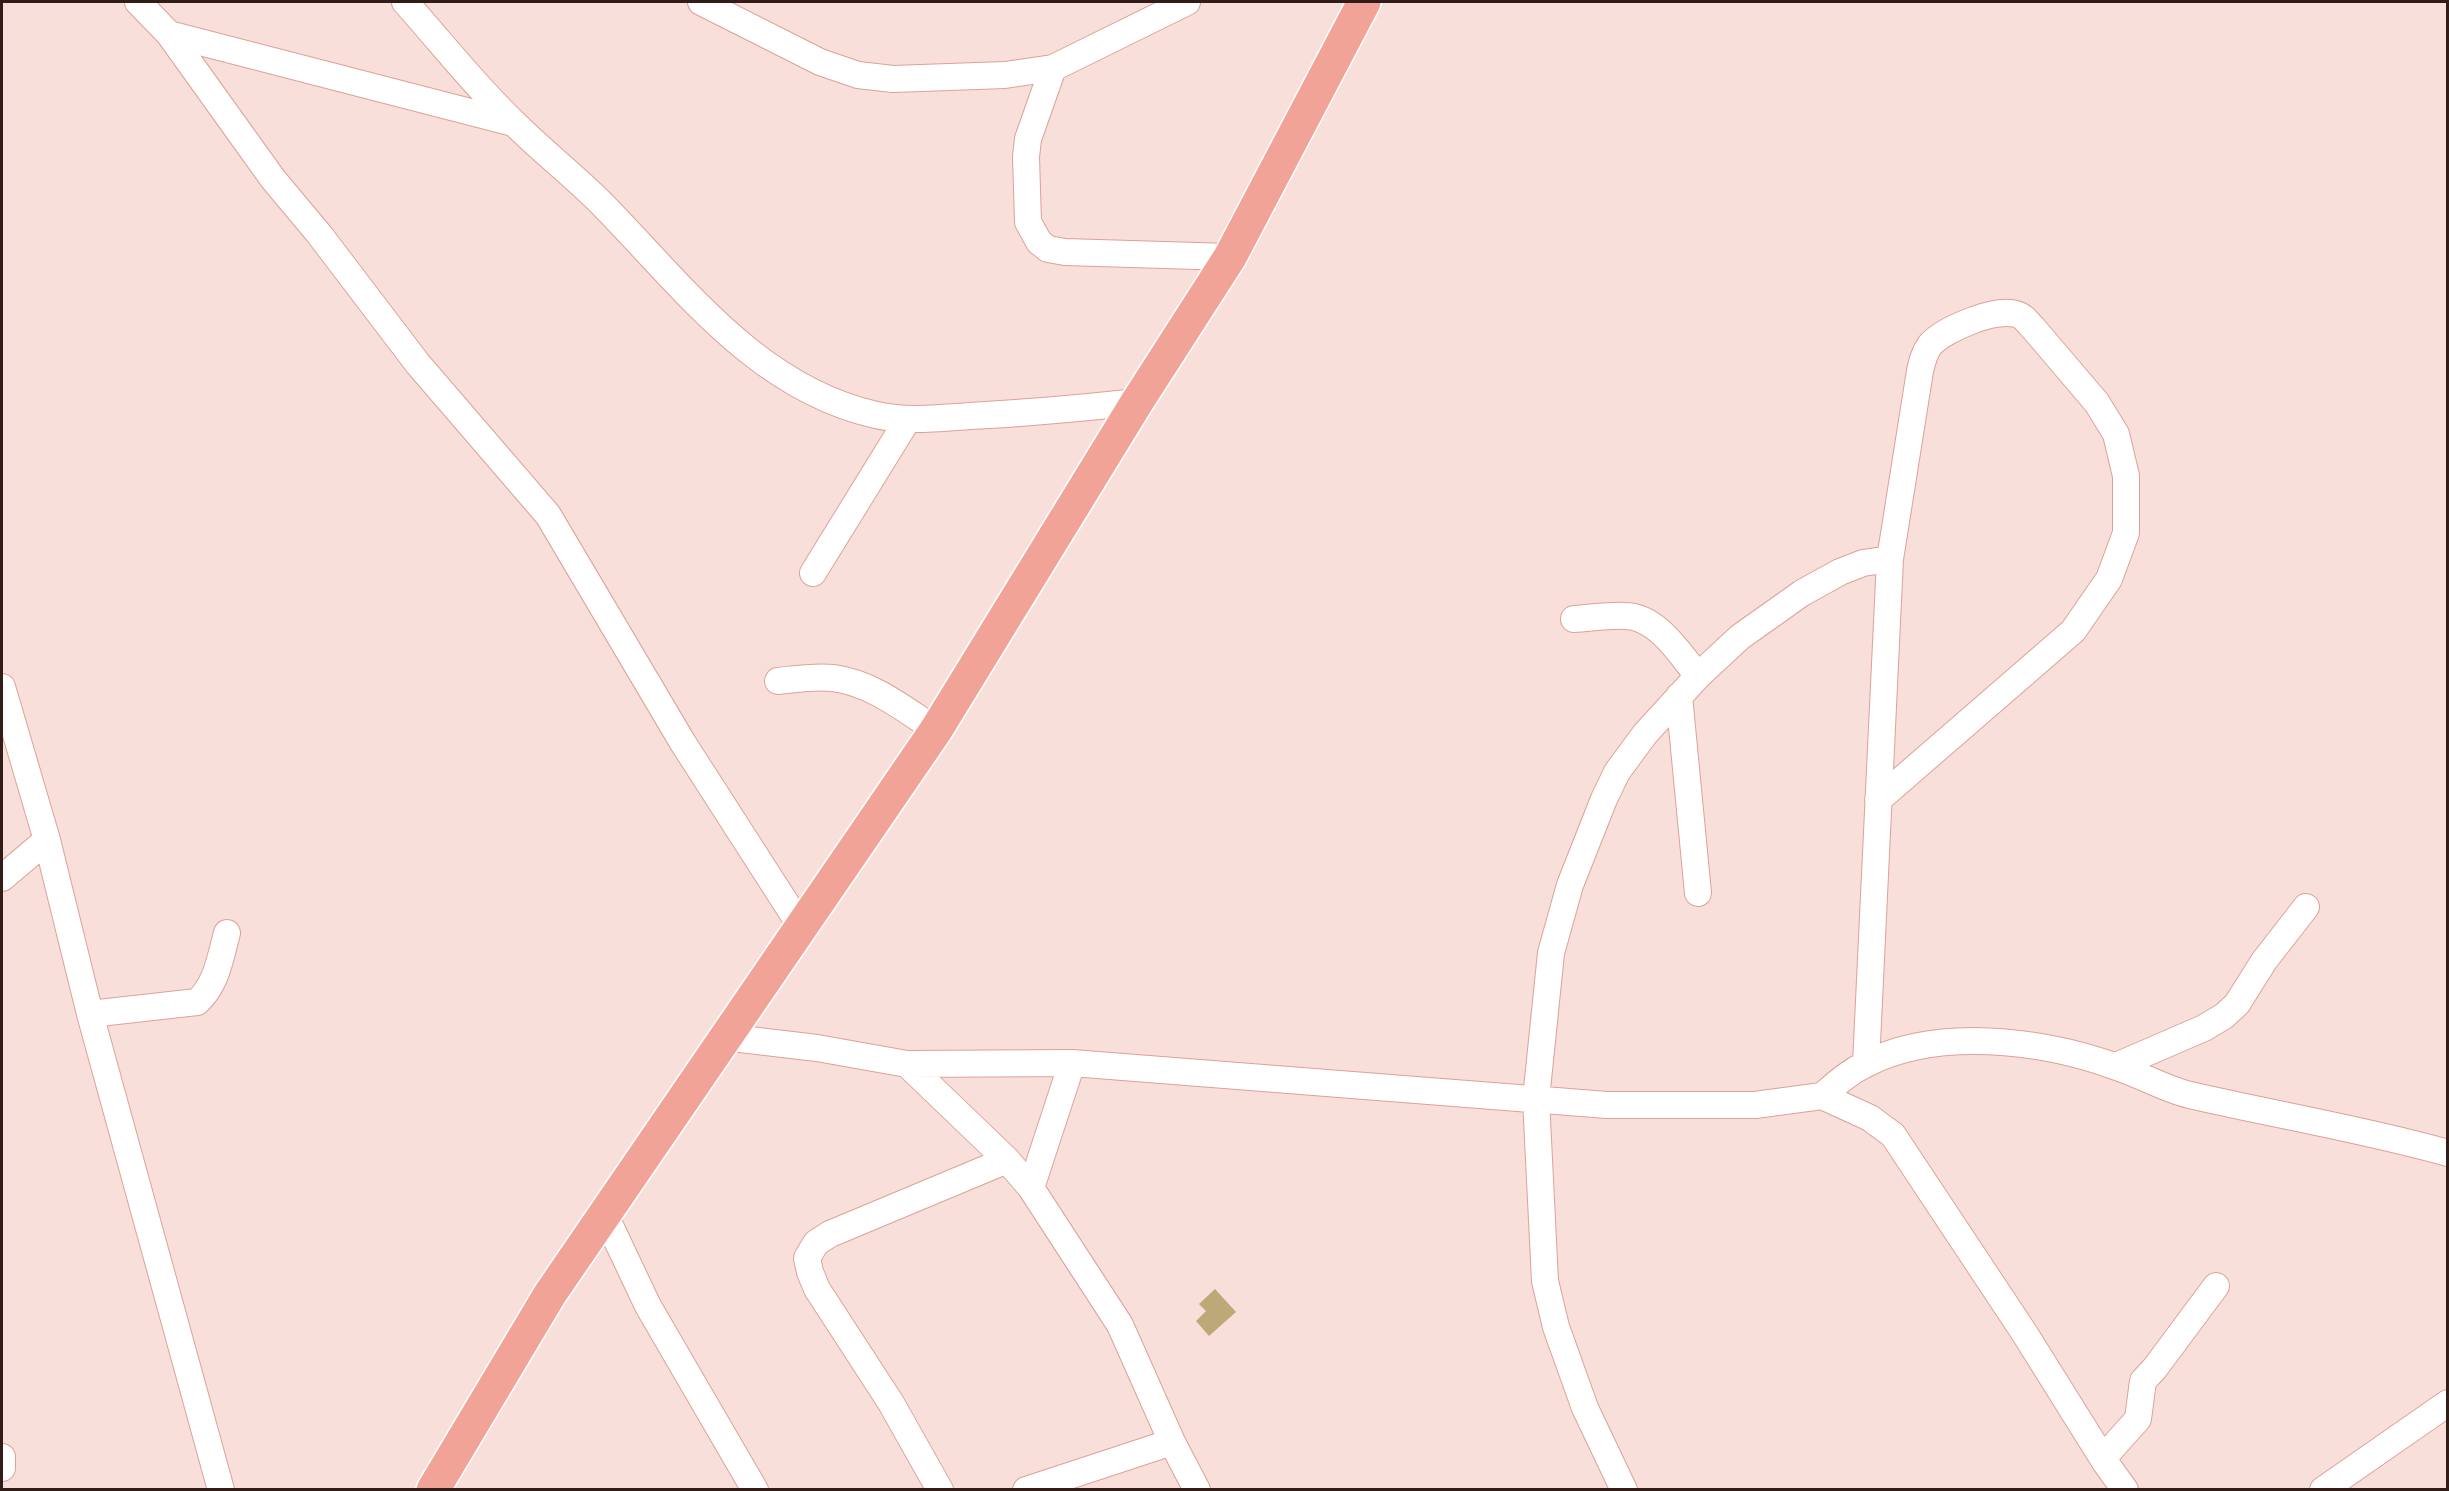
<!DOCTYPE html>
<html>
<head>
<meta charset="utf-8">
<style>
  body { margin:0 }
  #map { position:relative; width:2449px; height:1491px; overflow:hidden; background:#f8dfda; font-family:Mulish,sans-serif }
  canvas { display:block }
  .frame { position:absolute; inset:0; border:3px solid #321c18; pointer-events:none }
</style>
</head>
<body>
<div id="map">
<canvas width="2449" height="1491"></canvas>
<div class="frame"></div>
</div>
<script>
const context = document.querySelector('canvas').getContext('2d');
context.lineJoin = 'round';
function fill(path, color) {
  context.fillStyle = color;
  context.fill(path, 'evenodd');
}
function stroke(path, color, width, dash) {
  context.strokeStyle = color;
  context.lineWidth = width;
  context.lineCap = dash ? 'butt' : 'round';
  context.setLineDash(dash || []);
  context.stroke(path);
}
fill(new Path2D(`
  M 1215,1289 L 1236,1312 L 1209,1336 L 1196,1321 L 1206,1311 L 1199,1304 Z`), '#bca977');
const minor = new Path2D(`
  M 138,2 L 169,34 L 273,179 L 319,234 L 418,364 L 548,515 L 683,743 L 800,925
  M 405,2 C 441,42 475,86 514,123 C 542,151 573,175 601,203 C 682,285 756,388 876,415 C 907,422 939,418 970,416 C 1026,413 1082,408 1137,402
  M 701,2 L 820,62 L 858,75 L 893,79 L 1005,75 L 1053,68 L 1187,2
  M 169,34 L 513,123
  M 1053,68 L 1028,139 L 1026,157 L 1028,222 L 1039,242 L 1048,249 L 1065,252 L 1230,257
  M 813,573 L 908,419
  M 1574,619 C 1591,618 1609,615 1625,616 C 1657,616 1680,654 1698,676
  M 778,681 C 796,679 815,676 833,678 C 872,683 904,709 936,730
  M 2,687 L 47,840 L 90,1014 L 221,1490
  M 1679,696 L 1698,893
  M 2,878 L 47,840
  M 90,1014 L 197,1002 C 217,984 220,958 227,933
  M 724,1037 L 817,1048 L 907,1064 L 1072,1063 L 1607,1105 L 1755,1105 L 1822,1096 L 1870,1118 L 1893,1135 L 2025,1334 L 2105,1462 L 2125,1490
  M 907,1064 L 1007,1160 L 1031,1188 L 1120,1325 L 1172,1442 L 1197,1490
  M 1866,1064 L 1890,559 L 1920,371 C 1922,362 1924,353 1930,345 C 1944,329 1995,308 2016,314 C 2024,316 2028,323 2034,329 L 2097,403 L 2116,434 L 2126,476 L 2126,533 L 2109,579 L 2073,631 L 1878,800
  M 2116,1066 L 2204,1028 L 2224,1016 L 2237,1004 L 2264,961 L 2306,907
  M 1822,1096 C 1836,1084 1849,1072 1866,1064 C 1937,1027 2041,1040 2114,1066 C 2140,1074 2164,1089 2190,1095 C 2276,1115 2363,1129 2448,1153
  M 1031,1188 L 1072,1063
  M 605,1215 L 648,1306 L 755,1490
  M 2,1457 L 2,1468
  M 2103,1458 L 2138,1419 L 2143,1381 L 2155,1368 L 2216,1286
  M 940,1490 L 891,1403 L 817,1289 L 810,1272 L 807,1258 L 816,1243 L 830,1234 L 1007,1160
  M 1026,1490 L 1172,1442
  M 1624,1490 L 1585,1408 L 1556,1327 L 1545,1281 L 1536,1099 L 1551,953 L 1570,885 L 1604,799 L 1617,772 L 1645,734 L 1698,676 L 1740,637 L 1802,593 L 1840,572 L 1863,563 L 1890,559
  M 2323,1490 L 2448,1403`);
const major = new Path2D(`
  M 433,1490 L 550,1294 L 936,730 L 1137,402 L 1230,257 L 1364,2`);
stroke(minor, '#dca298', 28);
stroke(major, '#fff', 36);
stroke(minor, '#fff', 26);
stroke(major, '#f2a398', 33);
</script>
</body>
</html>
